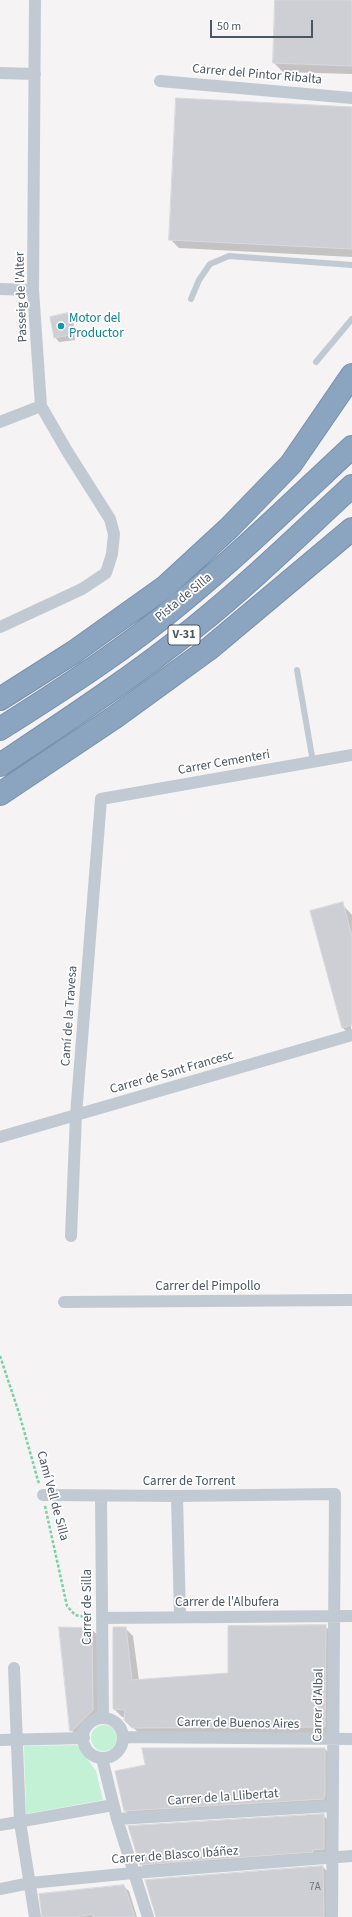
<!DOCTYPE html>
<html>
<head>
<meta charset="utf-8">
<style>
  body { margin:0 }
  #map { position:relative; width:352px; height:1917px; overflow:hidden; background:#f5f3f3; font-family:"Source Sans 3",sans-serif }
  canvas { display:block }
  .scale { position:absolute; left:210px; top:20px; width:103px; height:18px; box-sizing:border-box; border:2px solid #4a5661; border-top:0; padding-left:5px; font-size:12px; line-height:14px; white-space:nowrap; color:#4a5661; -webkit-text-stroke:3px #fff; paint-order:stroke }
</style>
</head>
<body>
<div id="map">
<canvas width="352" height="1917"></canvas>
<div class="scale">50 m</div>
</div>
<script>
const context = document.querySelector('canvas').getContext('2d');
context.lineJoin = 'round';
function fill(path, color) {
  context.fillStyle = color;
  context.fill(path, 'evenodd');
}
function stroke(path, color, width, dash) {
  context.strokeStyle = color;
  context.lineWidth = width;
  context.lineCap = dash ? 'butt' : 'round';
  context.setLineDash(dash || []);
  context.stroke(path);
}
function label(font, color, halo, rows, align = 'center') {
  context.font = font + ' "Source Sans 3",sans-serif';
  context.lineWidth = 3.5;
  context.setLineDash([]);
  context.textBaseline = 'middle';
  context.strokeStyle = halo;
  context.fillStyle = color;
  for (const [text, x, y, turn = 0] of rows) {
    context.save();
    context.translate(x, y);
    context.rotate((+turn || 0) * Math.PI / 180);
    context.textAlign = isNaN(turn) ? turn : align;
    if (halo) context.strokeText(text, 0, 0);
    context.fillText(text, 0, 0);
    context.restore();
  }
}
fill(new Path2D(`
  M91 1738a13 13 0 1 1 26 0a13 13 0 1 1-26 0Z
  M 77,1745 L 96,1771 L 103,1800 L 26,1814 L 24,1746 Z`), '#c3f1d5');
fill(new Path2D(`
  M 276,0 L 352,0 L 352,74 L 283,72 L 274,63 Z
  M 352,108 L 352,257 L 179,248 L 170,239 Z
  M 68,314 L 73,319 L 75,340 L 59,342 L 55,337 L 51,317 Z
  M 342,904 L 352,915 L 351,1036 L 342,1027 Z
  M 325,1626 L 333,1634 L 333,1735 L 141,1735 L 125,1720 L 125,1717 L 122,1717 L 114,1709 L 125,1628 L 133,1636 L 139,1681 L 229,1674 Z
  M 91,1629 L 101,1638 L 101,1719 L 80,1739 L 71,1730 Z
  M 325,1749 L 332,1756 L 332,1803 L 132,1818 L 125,1811 Z
  M 323,1815 L 328,1820 L 329,1854 L 146,1870 L 141,1864 Z
  M 323,1867 L 329,1873 L 329,1917 L 158,1917 Z
  M 123,1886 L 129,1891 L 137,1917 L 43,1917 Z`), '#0003');
const building = new Path2D(`
  M 275,0 L 352,0 L 352,66 L 273,63 Z
  M 176,98 L 352,107 L 352,249 L 169,240 Z
  M 68,313 L 70,335 L 54,338 L 50,317 Z
  M 343,902 L 352,937 L 352,1025 L 342,1028 L 310,911 Z
  M 326,1625 L 325,1727 L 132,1728 L 124,1720 L 125,1710 L 113,1709 L 113,1627 L 126,1627 L 132,1680 L 228,1673 L 228,1626 Z
  M 59,1627 L 92,1628 L 93,1710 L 72,1731 L 70,1731 Z
  M 142,1748 L 325,1748 L 325,1796 L 324,1796 L 324,1799 L 124,1811 L 115,1771 L 145,1765 Z
  M 324,1814 L 324,1849 L 312,1850 L 313,1852 L 140,1865 L 128,1826 Z
  M 323,1866 L 324,1917 L 156,1917 L 145,1880 Z
  M 124,1885 L 135,1917 L 93,1917 L 93,1914 L 76,1917 L 42,1917 L 39,1894 Z`);
fill(building, '#cdcfd5');
stroke(building, '#d7d9de', 1);
const highway = new Path2D(`
  M 0,699 L 74,652 L 165,587 L 229,528 L 291,464 L 352,375
  M 0,729 C 61,690 123,651 179,604 C 239,555 295,500 352,447
  M 0,765 C 66,721 133,677 195,627 C 250,583 300,534 352,486
  M 0,794 L 115,717 L 210,648 L 352,529`);
stroke(highway, '#7690ad', 24);
stroke(new Path2D(`
  M 0,1356 L 19,1413 L 39,1484
  M 45,1506 L 67,1606 L 75,1615 L 91,1618`), '#7ad0a6', 2.5, [3, 2]);
stroke(new Path2D(`
  M 191,299 L 199,280 L 210,264 L 229,256 L 352,265
  M 316,362 L 352,319
  M 297,670 L 313,762`), '#c1cad2', 6);
stroke(new Path2D(`
  M 0,73 L 35,74
  M 160,81 L 352,98
  M 0,289 L 33,290
  M 0,422 L 41,406
  M 0,627 L 82,589 L 106,573 L 112,554 L 114,534 L 110,519 L 67,451 L 41,406 L 33,290 L 35,0
  M 0,1137 L 352,1035
  M 71,1236 L 76,1115 L 101,799 L 352,755
  M 64,1302 L 352,1300
  M 43,1495 L 177,1496 L 335,1494 L 332,1917
  M 101,1496 L 103,1718
  M 177,1496 L 180,1617
  M 102,1618 L 352,1616
  M 14,1668 L 20,1822 L 35,1917
  M83 1738a20 20 0 1 1 40 0a20 20 0 1 1-40 0Z
  M 123,1737 L 352,1739
  M 0,1740 L 84,1738
  M 102,1758 L 117,1819 L 148,1917
  M 117,1819 L 332,1806
  M 0,1825 L 113,1805
  M 0,1889 L 30,1883 L 133,1873 L 352,1856`), '#c1cad2', 12);
stroke(highway, '#8ba5c1', 22);
for (const [x, y, r, color] of [
  [61,326,4,"#0f9aa8"]
]) {
  const dot = new Path2D();
  dot.arc(x, y, r, 0, 2 * Math.PI);
  context.fillStyle = color;
  context.fill(dot);
  stroke(dot, '#fff', 1.5);
}
label('11px', '#6b747e', null, [
  ["7A",315,1888]
]);
for (const [x, y, w] of [
  [184,635,32]
]) {
  const box = new Path2D();
  box.roundRect(x - w / 2, y - 10, w, 20, 3);
  context.fillStyle = '#fff';
  context.fill(box);
  stroke(box, '#4a5661', 1);
}
label('bold 12px', '#4a5661', null, [
  ["V-31",184,635]
]);
label('13px', '#4a5661', '#fff', [
  ["Carrer del Pintor Ribalta",257,75,5],
  ["Passeig de l'Alter",22,297,-92],
  ["Pista de Silla",184,598,-39],
  ["Carrer Cementeri",224,763,-10],
  ["Camí de la Travesa",70,1016,-86],
  ["Carrer de Sant Francesc",172,1073,-16],
  ["Carrer del Pimpollo",208,1287],
  ["Carrer de Torrent",189,1482],
  ["Camí Vell de Silla",52,1496,75],
  ["Carrer de l'Albufera",227,1603],
  ["Carrer de Silla",88,1607,-90],
  ["Carrer d'Albal",319,1705,-89],
  ["Carrer de Buenos Aires",238,1724,1],
  ["Carrer de la Llibertat",223,1798,-4],
  ["Carrer de Blasco Ibáñez",175,1856,-4]
]);
label('13px', '#0d838f', '#fff', [
  ["Motor del",69,319],
  ["Productor",69,334]
], 'left');
</script>
</body>
</html>
